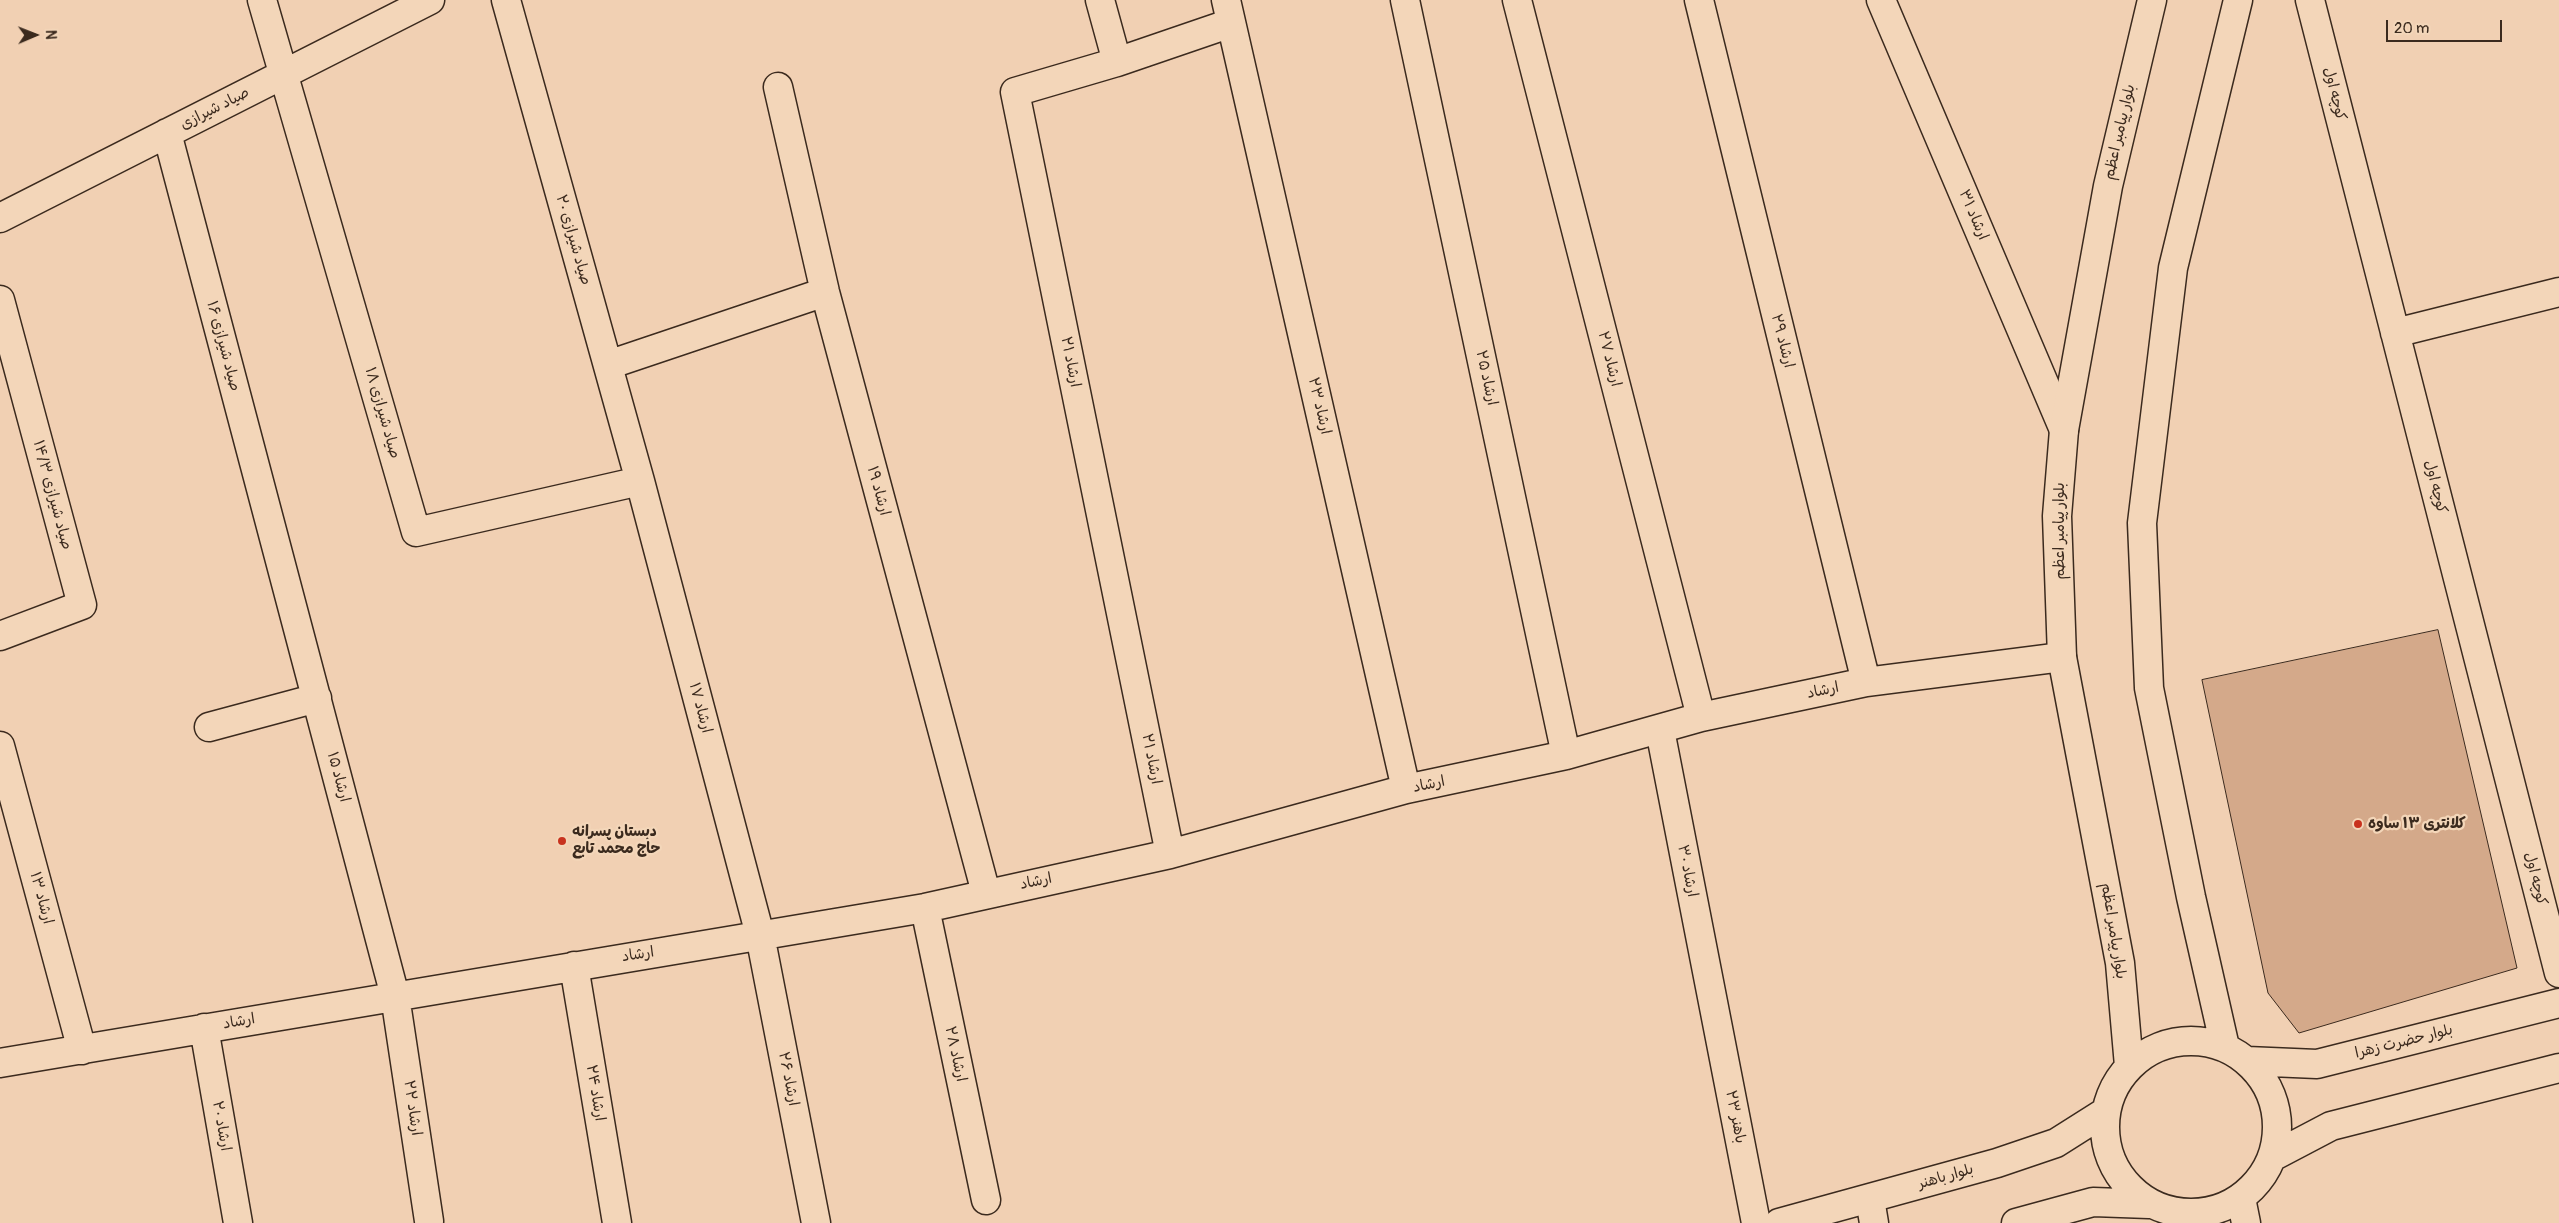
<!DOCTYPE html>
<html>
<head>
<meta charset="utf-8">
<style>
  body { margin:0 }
  #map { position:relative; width:2559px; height:1223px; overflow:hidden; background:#f1d0b3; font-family:Pangolin,sans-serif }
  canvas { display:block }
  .north { position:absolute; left:10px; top:10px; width:50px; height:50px; -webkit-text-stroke:4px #f3d6b9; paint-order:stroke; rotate:89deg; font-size:14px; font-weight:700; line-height:20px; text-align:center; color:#3b2a1e }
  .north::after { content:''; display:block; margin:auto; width:18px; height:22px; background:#3b2a1e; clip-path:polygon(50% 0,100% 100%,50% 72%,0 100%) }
  .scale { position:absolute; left:2386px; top:20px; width:116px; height:22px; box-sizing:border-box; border:2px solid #3b2a1e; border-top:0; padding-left:6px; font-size:15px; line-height:18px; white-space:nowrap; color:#3b2a1e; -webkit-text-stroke:4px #f3d6b9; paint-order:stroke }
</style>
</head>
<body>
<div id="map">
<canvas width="2559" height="1223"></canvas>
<div class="north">N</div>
<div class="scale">20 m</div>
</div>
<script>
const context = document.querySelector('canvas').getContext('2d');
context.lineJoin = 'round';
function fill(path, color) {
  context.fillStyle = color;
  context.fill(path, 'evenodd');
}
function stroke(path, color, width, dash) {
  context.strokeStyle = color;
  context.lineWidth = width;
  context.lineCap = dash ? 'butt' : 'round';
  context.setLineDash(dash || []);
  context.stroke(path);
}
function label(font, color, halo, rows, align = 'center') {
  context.font = font + ' Pangolin,"Playpen Sans Arabic",sans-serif';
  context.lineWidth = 4.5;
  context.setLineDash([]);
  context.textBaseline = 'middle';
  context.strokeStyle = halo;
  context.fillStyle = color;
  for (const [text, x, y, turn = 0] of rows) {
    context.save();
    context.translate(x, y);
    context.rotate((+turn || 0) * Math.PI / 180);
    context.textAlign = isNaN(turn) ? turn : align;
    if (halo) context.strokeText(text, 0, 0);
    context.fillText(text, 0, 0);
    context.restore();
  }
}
const building = new Path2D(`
  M 2438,630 L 2517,968 L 2299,1033 L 2268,993 L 2202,680 Z`);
fill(building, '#d4a98a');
stroke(building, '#3b2a1e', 1);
const minor = new Path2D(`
  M 262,0 L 416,532 L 640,481
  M 506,0 L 640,481 L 760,935 L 816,1223
  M 1100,0 L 1117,62
  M 1226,0 L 1406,789
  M 1405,0 L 1566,755
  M 1517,0 L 1701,717
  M 1699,0 L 1866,682
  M 1881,0 L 2064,430
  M 2310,0 L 2559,973
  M 778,87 L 825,292 L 986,893
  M 167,133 L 395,996 L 429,1221
  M 0,218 L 430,0
  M 0,300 L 82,605 L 0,636
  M 2395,333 L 2559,292
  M 608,365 L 825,292
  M 209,727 L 317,698
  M 1660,730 L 1756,1223
  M 0,746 L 82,1050
  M 1170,854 L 1015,92 L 1117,62 L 1231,23
  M 925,908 L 986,1200
  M 574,966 L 617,1223
  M 204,1028 L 238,1223
  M 0,1063 L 925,908 L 1170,854 L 1406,789 L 1566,755 L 1701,717 L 1866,682 L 2062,657
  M 2241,1198 L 2246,1223
  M 1870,1199 L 1874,1223
  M 2187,1214 L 2189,1223`);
const major = new Path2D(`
  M2105 1127a86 86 0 1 1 172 0a86 86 0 1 1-172 0Z
  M 2225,1047 L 2191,897 L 2149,688 L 2142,523 L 2173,268 L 2238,0
  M 2247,1061 L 2317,1064 L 2559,1003
  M 2129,1066 L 2120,963 L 2062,657 L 2057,516 L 2064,430 L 2108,186 L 2152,0
  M 2272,1157 L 2331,1126 L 2559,1068
  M 1779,1223 L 1997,1163 L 2056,1143 L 2105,1112
  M 2016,1223 L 2093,1202 L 2149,1204`);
stroke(minor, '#3b2a1e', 31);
stroke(major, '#3b2a1e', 31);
stroke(minor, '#f3d6b9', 28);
stroke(major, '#f3d6b9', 28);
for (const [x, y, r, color] of [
  [2358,824,5,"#c8321e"],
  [562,841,5,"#c8321e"]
]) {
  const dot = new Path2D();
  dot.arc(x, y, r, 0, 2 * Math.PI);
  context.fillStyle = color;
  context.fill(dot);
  stroke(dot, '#f3d6b9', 2);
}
label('15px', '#3b2a1e', '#f3d6b9', [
  ["کوچه اول",2334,94,76],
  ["صیاد شیرازی",215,109,-27],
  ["بلوار پیامبر اعظم",2120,132,-77],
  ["ارشاد ۳۱",1973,215,67],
  ["صیاد شیرازی ۲۰",573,240,74],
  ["ارشاد ۲۹",1782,341,76],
  ["صیاد شیرازی ۱۶",223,346,75],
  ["ارشاد ۲۷",1609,359,76],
  ["ارشاد ۲۱",1070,362,79],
  ["ارشاد ۲۵",1486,378,78],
  ["ارشاد ۲۳",1319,406,77],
  ["صیاد شیرازی ۱۸",382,413,74],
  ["کوچه اول",2435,487,76],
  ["ارشاد ۱۹",878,491,75],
  ["صیاد شیرازی ۱۴/۳",52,495,75],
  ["بلوار پیامبر اعظم",2060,531,-90],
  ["ارشاد",1823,691,-12],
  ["ارشاد ۱۷",700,708,75],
  ["ارشاد ۲۱",1151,759,79],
  ["ارشاد ۱۵",338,777,75],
  ["ارشاد",1429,785,-12],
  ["ارشاد ۳۰",1687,871,79],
  ["کوچه اول",2535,879,76],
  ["ارشاد",1036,882,-12],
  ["ارشاد ۱۳",41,898,75],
  ["بلوار پیامبر اعظم",2113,931,81],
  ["ارشاد",638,955,-9],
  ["ارشاد",239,1022,-10],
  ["بلوار حضرت زهرا",2404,1042,-14],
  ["ارشاد ۲۸",955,1054,78],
  ["ارشاد ۲۶",788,1079,79],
  ["ارشاد ۲۴",595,1093,81],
  ["ارشاد ۲۲",412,1108,82],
  ["باهنر ۲۳",1735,1117,79],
  ["ارشاد ۲۰",221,1126,80],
  ["بلوار باهنر",1946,1177,-16]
]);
label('bold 15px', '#3b2a1e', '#f3d6b9', [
  ["کلانتری ۱۳ ساوه",2368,824],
  ["دبستان پسرانه",572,832],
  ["حاج محمد تابع",572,849]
], 'left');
</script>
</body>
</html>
